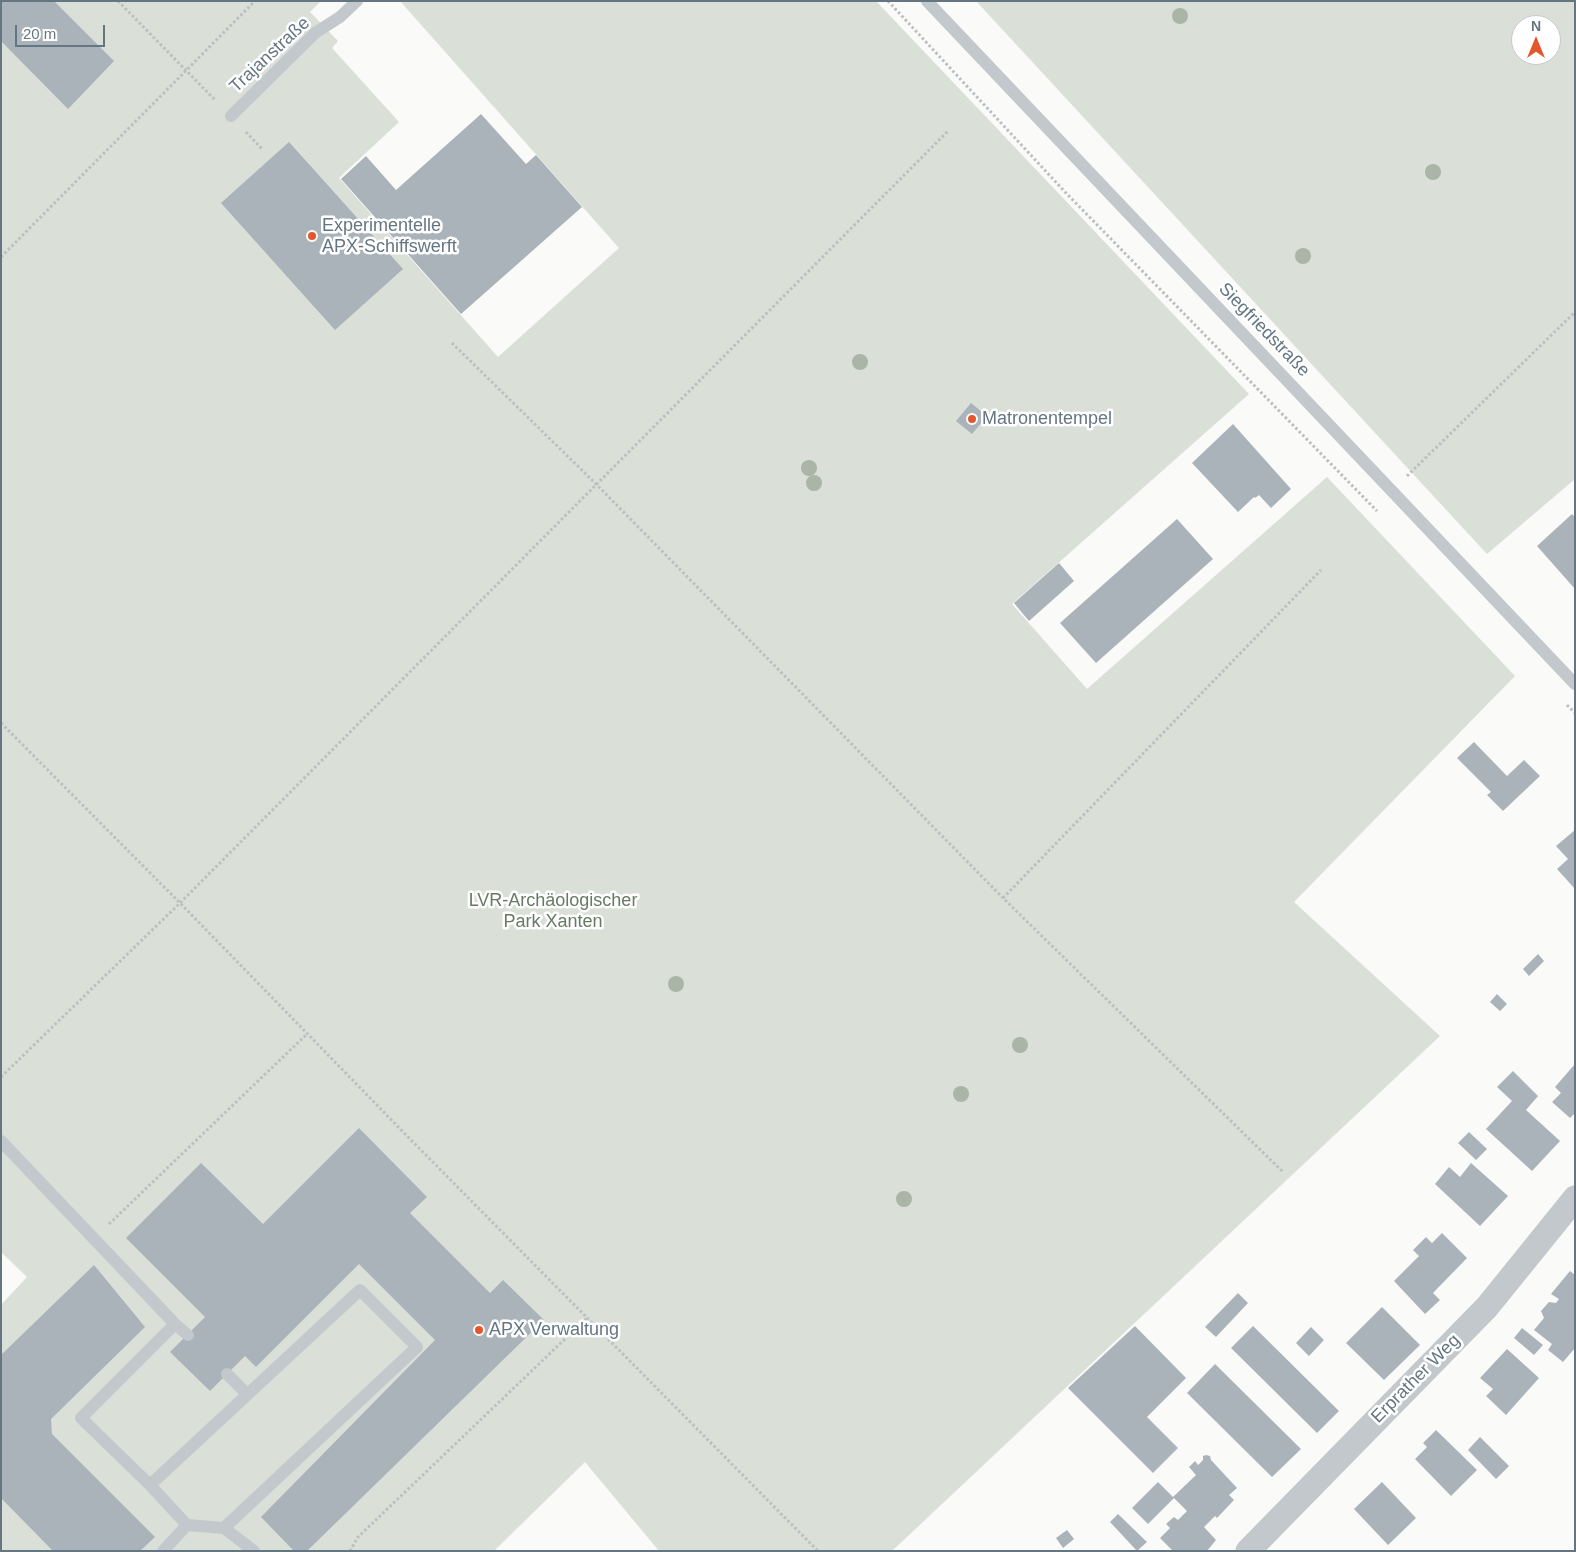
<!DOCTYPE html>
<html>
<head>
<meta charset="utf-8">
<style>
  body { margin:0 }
  #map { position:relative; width:1576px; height:1552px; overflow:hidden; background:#fafaf8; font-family:Helvetica,sans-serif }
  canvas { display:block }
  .frame { position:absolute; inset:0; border:2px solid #657683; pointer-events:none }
  .north { position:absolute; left:1511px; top:15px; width:50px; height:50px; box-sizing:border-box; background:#fff; border:1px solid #c1c8cd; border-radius:50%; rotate:0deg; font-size:14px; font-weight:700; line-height:20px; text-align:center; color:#657683 }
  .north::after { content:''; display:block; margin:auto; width:18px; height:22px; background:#e4572e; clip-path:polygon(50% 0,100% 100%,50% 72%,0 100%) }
  .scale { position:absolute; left:15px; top:25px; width:90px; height:22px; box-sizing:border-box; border:2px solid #657683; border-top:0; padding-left:6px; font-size:15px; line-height:18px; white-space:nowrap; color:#657683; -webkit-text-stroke:4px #fff; paint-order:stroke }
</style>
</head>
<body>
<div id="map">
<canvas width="1576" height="1552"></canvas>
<div class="frame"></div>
<div class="north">N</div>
<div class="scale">20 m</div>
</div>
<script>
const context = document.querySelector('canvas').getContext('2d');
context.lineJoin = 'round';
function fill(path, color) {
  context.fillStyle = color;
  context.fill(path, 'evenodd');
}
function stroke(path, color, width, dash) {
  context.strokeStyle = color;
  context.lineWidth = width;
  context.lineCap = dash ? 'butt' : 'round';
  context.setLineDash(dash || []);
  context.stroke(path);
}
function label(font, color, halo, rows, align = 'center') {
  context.font = font + ' Helvetica,sans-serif';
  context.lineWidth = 5;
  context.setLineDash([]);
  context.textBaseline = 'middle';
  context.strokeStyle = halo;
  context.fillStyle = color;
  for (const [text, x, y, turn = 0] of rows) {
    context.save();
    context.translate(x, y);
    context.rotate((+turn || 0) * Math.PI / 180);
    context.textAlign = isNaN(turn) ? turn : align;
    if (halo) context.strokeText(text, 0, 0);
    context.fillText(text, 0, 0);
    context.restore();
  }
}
fill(new Path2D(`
  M 1,1 L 321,1 L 310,12 L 338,41 L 332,48 L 399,122 L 339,178 L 498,357 L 619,248 L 400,1 L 876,1 L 1249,394 L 1012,604 L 1087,689 L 1327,477 L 1515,676 L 1294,902 L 1440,1036 L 892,1551 L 659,1551 L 585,1462 L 494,1551 L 1,1551 L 1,1305 L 27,1277 L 1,1252 Z
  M 976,1 L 1575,1 L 1575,479 L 1487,554 ZM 1521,25 L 1551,25 L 1551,55 L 1521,55 Z`), '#dadfd7');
fill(new Path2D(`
  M 1,1 L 54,1 L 114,61 L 68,109 L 1,41 Z
  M 481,114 L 526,164 L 536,155 L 582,207 L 461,314 L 341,179 L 366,156 L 396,190 Z
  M 289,142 L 403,269 L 335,330 L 221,203 Z
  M 971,403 L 987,416 L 972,434 L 956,421 Z
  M 1233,424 L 1291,489 L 1271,508 L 1259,495 L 1255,498 L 1254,497 L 1238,512 L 1192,463 Z
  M 1572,514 L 1575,517 L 1575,589 L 1537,546 Z
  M 1177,519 L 1213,559 L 1096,663 L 1060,623 Z
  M 1059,563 L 1074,581 L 1029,621 L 1014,603 Z
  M 1474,742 L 1507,776 L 1524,760 L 1540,776 L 1503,811 L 1487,795 L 1491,792 L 1457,758 Z
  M 1575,830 L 1575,889 L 1557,869 L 1568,859 L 1556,846 Z
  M 1538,954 L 1544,961 L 1529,976 L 1523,969 Z
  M 1497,994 L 1507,1004 L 1500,1011 L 1490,1002 Z
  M 1575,1064 L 1575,1113 L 1570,1118 L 1552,1102 L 1561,1093 L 1555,1087 Z
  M 1513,1071 L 1538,1096 L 1526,1110 L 1560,1141 L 1532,1171 L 1486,1129 L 1512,1101 L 1497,1087 Z
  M 359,1128 L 427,1197 L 410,1213 L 490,1293 L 503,1280 L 544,1320 L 307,1551 L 294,1551 L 261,1517 L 435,1340 L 359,1264 L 256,1367 L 245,1356 L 210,1391 L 170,1352 L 205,1317 L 126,1238 L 201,1163 L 263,1224 Z
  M 1469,1132 L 1487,1149 L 1476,1160 L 1458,1143 Z
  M 1471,1163 L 1508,1196 L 1480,1226 L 1435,1184 L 1449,1167 L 1460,1177 Z
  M 1442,1233 L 1467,1258 L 1433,1293 L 1440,1300 L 1425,1314 L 1394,1281 L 1419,1256 L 1413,1250 L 1426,1237 L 1432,1243 Z
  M 94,1265 L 145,1327 L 51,1419 L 52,1434 L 155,1537 L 140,1551 L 53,1551 L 1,1498 L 1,1355 Z
  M 1570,1271 L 1575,1275 L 1575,1348 L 1563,1362 L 1548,1350 L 1552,1344 L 1534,1330 L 1544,1318 L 1541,1311 L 1549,1302 L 1556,1303 L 1559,1299 L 1551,1294 Z
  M 1238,1293 L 1248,1303 L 1216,1337 L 1205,1327 Z
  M 1382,1307 L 1420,1345 L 1384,1380 L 1346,1343 Z
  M 1135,1326 L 1186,1378 L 1147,1417 L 1178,1448 L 1153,1473 L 1068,1388 Z
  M 1253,1326 L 1339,1411 L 1317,1433 L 1231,1348 Z
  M 1311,1327 L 1324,1340 L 1309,1356 L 1296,1343 Z
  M 1522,1328 L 1543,1345 L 1534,1355 L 1514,1338 Z
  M 1507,1349 L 1539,1378 L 1506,1415 L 1486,1396 L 1493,1389 L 1480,1378 Z
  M 1215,1364 L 1301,1449 L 1272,1477 L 1187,1393 Z
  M 1436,1430 L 1477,1470 L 1451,1496 L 1415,1459 L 1427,1447 L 1423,1443 Z
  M 1480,1437 L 1509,1466 L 1496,1479 L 1468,1450 Z
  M 1206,1455 L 1210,1456 L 1211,1460 L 1237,1488 L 1229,1495 L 1234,1500 L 1217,1518 L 1215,1516 L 1204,1527 L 1216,1540 L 1207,1551 L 1173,1551 L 1160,1538 L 1170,1528 L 1166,1524 L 1174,1517 L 1178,1520 L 1187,1511 L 1174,1498 L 1148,1524 L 1132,1508 L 1158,1482 L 1173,1497 L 1196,1475 L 1189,1467 L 1195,1461 L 1198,1465 L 1203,1460 L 1203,1456 Z
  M 1382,1482 L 1416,1518 L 1388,1545 L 1354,1509 Z
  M 1118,1514 L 1147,1542 L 1137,1551 L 1110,1522 Z
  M 1067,1530 L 1074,1539 L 1063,1548 L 1056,1538 Z`), '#aab3b9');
stroke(new Path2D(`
  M 118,1 L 216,101
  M 888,1 L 1066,193 L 1377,511
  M 246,132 L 262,149
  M 1,257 L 255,1
  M 452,343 L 597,485 L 1003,898 L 1282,1171
  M 1407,476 L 1575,312
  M 1567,705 L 1575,713
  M 1,723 L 180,903 L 410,1139 L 818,1551
  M 1003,898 L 1321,570
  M 1,1077 L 180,903 L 949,130
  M 109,1224 L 307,1034
  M 350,1551 L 358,1537 L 587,1318`), '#bbbfc2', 3, [2.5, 2.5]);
stroke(new Path2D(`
  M 927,1 L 1575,684
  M 231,116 L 315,33 L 340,17 L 357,1
  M 1,1141 L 175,1324 L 188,1335
  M 175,1324 L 81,1418 L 150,1485 L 187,1525
  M 227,1374 L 247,1394
  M 150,1485 L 360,1290 L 417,1347 L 224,1528
  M 163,1551 L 187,1525 L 224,1528 L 254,1551`), '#c3c8cc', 12);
stroke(new Path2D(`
  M 1248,1551 L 1487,1307 L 1575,1198`), '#c3c8cc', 25);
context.fillStyle = '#aab4a7';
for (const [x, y] of [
  [1180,16],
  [1433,172],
  [1303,256],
  [860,362],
  [809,468],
  [814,483],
  [676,984],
  [1020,1045],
  [961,1094],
  [904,1199]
]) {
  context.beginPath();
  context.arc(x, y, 8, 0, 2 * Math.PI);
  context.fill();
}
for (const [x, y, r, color] of [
  [312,236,5,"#e4572e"],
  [972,419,5,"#e4572e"],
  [479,1330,5,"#e4572e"]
]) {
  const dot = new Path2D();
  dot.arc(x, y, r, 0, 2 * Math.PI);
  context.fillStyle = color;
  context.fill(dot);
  stroke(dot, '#fff', 2);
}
label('18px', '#657683', '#fff', [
  ["Trajanstraße",270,55,-43],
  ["Siegfriedstraße",1264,330,46],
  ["Erprather Weg",1416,1379,-45]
]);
label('18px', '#657683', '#fff', [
  ["Experimentelle",322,226],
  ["APX-Schiffswerft",322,247],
  ["Matronentempel",982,419],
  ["APX Verwaltung",489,1330]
], 'left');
label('18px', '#687a64', '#fff', [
  ["LVR-Archäologischer",553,901],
  ["Park Xanten",553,922]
]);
</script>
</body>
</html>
